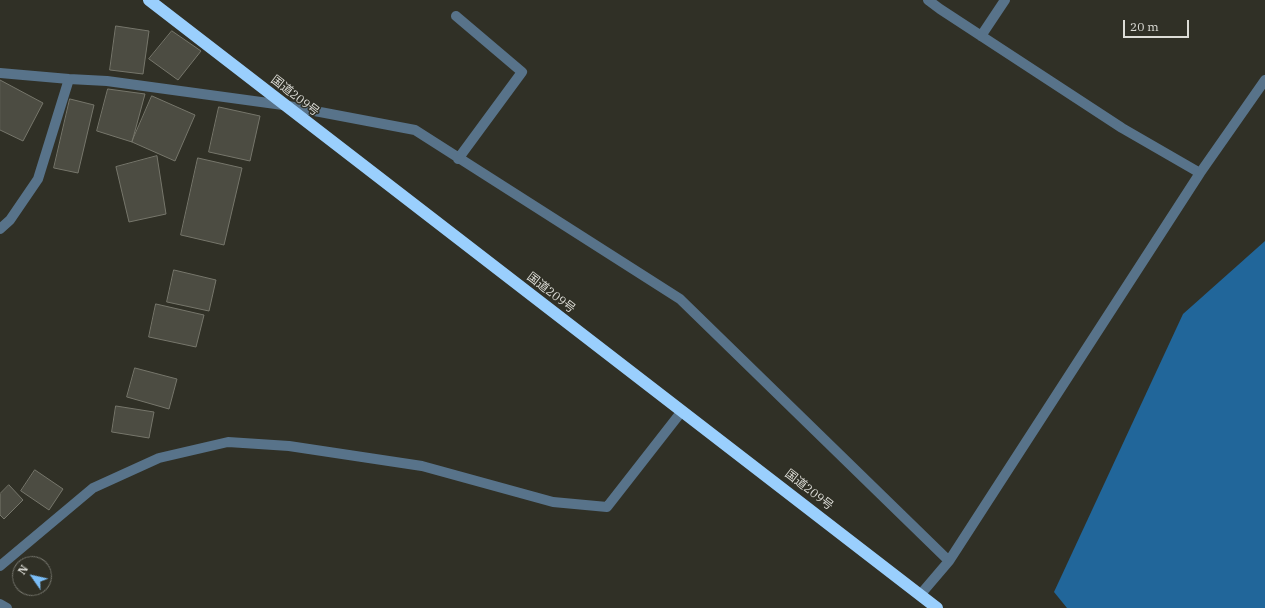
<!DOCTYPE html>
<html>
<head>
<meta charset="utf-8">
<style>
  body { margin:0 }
  #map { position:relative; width:1265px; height:608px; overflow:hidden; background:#303026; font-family:"IBM Plex Serif",serif }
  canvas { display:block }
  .north { position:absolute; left:12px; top:556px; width:40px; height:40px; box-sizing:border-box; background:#303026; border:1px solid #75756c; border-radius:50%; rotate:304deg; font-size:11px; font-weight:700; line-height:16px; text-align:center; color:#dcdcd6 }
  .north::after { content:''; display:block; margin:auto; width:14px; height:18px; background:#7bbef8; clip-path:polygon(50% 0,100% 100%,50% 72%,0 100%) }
  .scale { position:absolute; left:1123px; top:20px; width:66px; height:18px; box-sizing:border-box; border:2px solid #dcdcd6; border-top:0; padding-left:5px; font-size:12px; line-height:14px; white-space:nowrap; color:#dcdcd6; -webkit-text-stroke:3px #303026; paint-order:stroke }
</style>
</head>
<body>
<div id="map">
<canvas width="1265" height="608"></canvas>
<div class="north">N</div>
<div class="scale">20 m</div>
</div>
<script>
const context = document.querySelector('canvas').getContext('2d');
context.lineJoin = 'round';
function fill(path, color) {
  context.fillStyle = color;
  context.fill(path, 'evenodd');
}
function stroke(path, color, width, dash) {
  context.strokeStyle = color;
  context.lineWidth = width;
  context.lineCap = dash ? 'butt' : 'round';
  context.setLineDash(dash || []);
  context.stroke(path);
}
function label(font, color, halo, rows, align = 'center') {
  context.font = font + ' "IBM Plex Serif","Noto Sans JP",serif';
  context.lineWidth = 3;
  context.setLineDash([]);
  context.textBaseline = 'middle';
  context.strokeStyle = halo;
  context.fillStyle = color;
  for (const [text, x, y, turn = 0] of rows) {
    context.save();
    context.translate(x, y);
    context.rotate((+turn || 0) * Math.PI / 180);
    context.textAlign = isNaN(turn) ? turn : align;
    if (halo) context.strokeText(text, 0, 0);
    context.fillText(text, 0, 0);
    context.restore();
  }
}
fill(new Path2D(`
  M 1265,241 L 1265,608 L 1067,608 L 1054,592 L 1183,314 Z`), '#21669a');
const building = new Path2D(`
  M 116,26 L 149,31 L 143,74 L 110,70 Z
  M 172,31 L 201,51 L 178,80 L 149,59 Z
  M 0,80 L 43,103 L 23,141 L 0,130 Z
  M 108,89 L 145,94 L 132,142 L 97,131 Z
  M 152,96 L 195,115 L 175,161 L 132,142 Z
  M 70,99 L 94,105 L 78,173 L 54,168 Z
  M 219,107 L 260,116 L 250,161 L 209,152 Z
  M 157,156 L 166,214 L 129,222 L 116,167 Z
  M 198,158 L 242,168 L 224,245 L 181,235 Z
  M 174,270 L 216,280 L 209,311 L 167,302 Z
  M 156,304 L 204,315 L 196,347 L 149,337 Z
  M 135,368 L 177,379 L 169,409 L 127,397 Z
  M 116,406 L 154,412 L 149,438 L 112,432 Z
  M 35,470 L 63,489 L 49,510 L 21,491 Z
  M 9,485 L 23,500 L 4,519 L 0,515 L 0,494 Z`);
fill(building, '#4c4c42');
stroke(building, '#76766b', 1);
stroke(new Path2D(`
  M 928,0 L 940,9 L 1122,128 L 1200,173
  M 456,16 L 522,72 L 458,159
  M 981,36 L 1005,0
  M 0,73 L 69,79 L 107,81 L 283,105 L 415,130 L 680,299 L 949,561
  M 0,229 L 10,220 L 38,179 L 69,79
  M 0,566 L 93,488 L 159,458 L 228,442 L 289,446 L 422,466 L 553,502 L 607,507 L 682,411
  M 920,595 L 949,561 L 1200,173 L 1265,80
  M 0,604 L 7,608`), '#58738a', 10);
stroke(new Path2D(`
  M 149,0 L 937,608`), '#9acffd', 12);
label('12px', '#dcdcd6', '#303026', [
  ["国道209号",295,96,38],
  ["国道209号",551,293,38],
  ["国道209号",809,490,38]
]);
</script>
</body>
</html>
